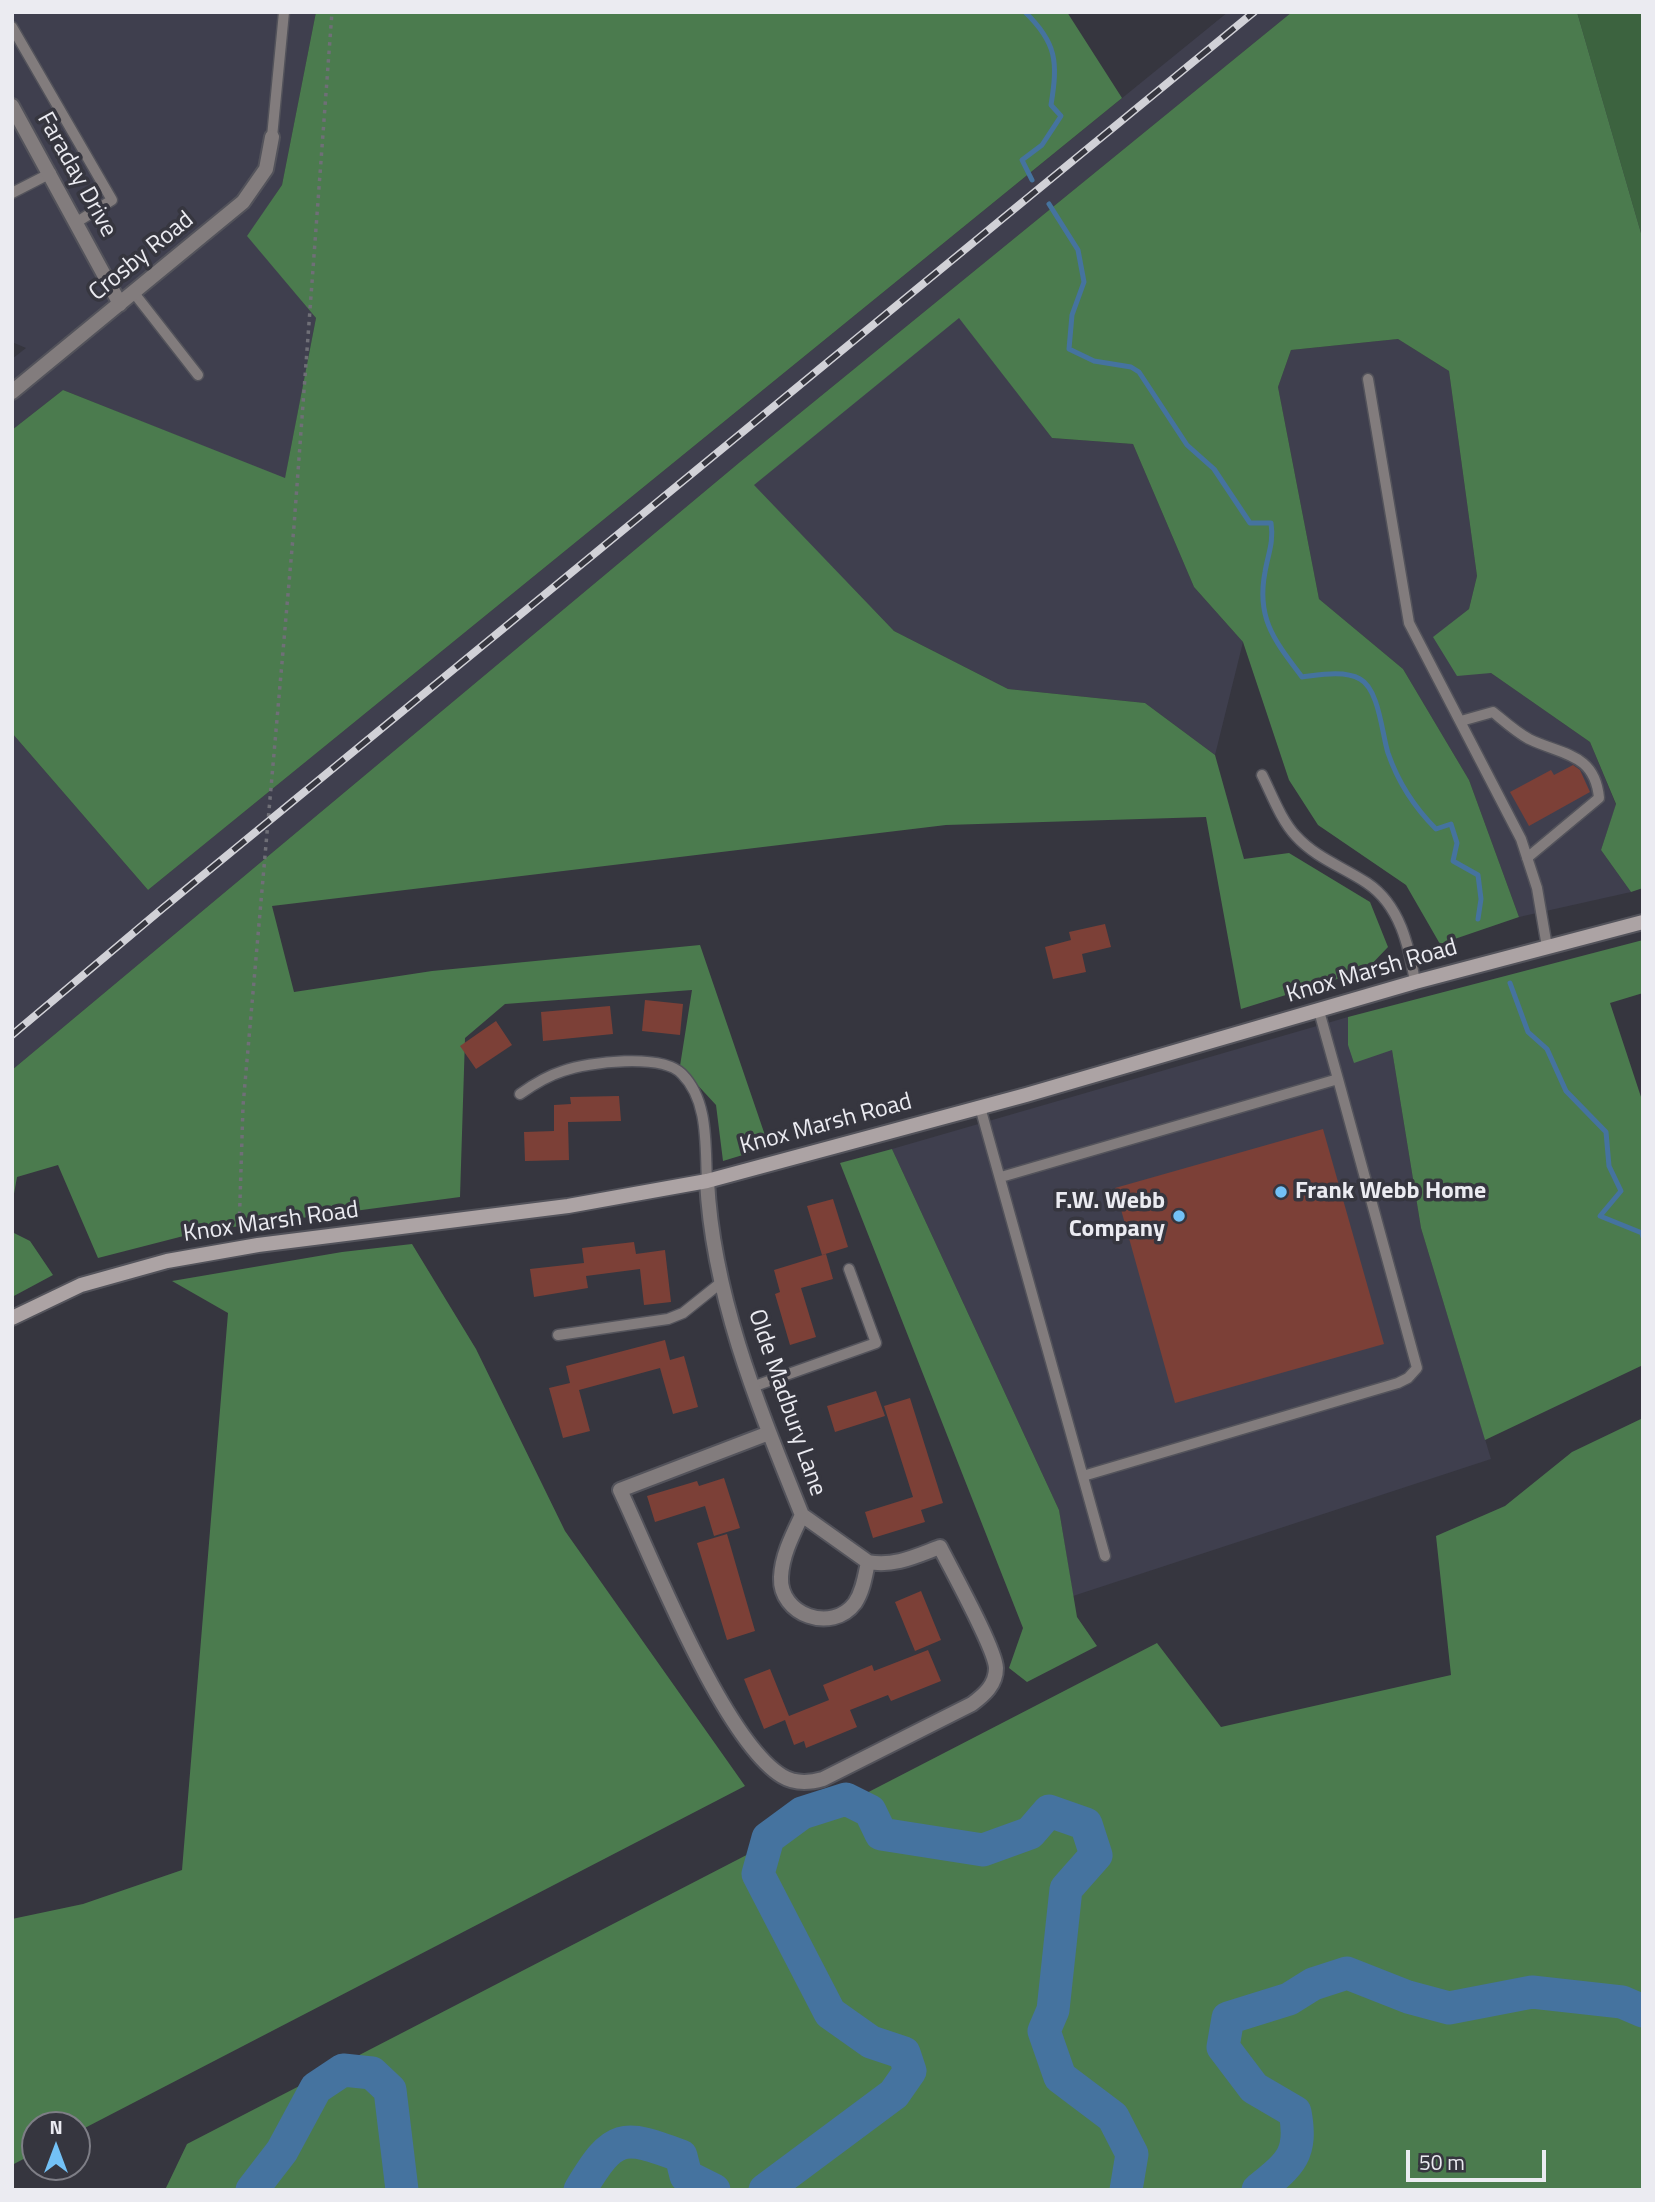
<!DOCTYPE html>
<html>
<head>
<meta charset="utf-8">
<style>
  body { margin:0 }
  #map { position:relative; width:1655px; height:2202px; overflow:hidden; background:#36363f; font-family:"Titillium Web",sans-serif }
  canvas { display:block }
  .frame { position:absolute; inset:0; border:14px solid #ebebf1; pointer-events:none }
  .north { position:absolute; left:21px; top:2111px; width:70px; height:70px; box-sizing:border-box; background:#36363f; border:2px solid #7e7e86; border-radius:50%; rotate:0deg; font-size:19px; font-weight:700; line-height:28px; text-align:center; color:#ebebf1 }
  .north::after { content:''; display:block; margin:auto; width:24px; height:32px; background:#73c1f6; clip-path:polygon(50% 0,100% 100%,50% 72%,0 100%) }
  .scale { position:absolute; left:1406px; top:2150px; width:140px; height:32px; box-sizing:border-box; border:4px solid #ebebf1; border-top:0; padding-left:9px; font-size:21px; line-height:24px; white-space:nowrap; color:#ebebf1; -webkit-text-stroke:5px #36363f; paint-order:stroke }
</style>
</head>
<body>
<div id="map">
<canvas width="1655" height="2202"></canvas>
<div class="frame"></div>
<div class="north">N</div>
<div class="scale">50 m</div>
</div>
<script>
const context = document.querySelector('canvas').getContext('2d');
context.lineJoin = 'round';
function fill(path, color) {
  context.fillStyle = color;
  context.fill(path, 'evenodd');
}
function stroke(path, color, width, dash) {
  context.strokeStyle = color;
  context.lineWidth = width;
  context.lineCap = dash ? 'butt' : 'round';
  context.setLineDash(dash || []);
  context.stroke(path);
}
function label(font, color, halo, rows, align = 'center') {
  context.font = font + ' "Titillium Web",sans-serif';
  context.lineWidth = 7;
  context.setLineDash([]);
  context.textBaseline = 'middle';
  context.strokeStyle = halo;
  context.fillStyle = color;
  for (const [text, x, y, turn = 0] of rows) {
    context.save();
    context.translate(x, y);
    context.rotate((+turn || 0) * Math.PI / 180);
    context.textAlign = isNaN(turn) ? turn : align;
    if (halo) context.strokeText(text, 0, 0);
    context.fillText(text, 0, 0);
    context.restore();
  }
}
fill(new Path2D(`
  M 12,12 L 316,12 L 282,185 L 248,236 L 316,318 L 285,479 L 63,390 L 12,430 L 12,359 L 26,348 L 12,342 Z
  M 1228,12 L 1292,12 L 740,462 L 12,1070 L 12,733 L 148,890 Z
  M 959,317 L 1052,438 L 1133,444 L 1194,587 L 1243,642 L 1215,755 L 1145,703 L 1008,689 L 894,631 L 753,485 Z
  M 1398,339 L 1449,371 L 1477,576 L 1469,609 L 1434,637 L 1491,673 L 1590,742 L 1616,805 L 1601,850 L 1631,892 L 1519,917 L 1469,780 L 1403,669 L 1319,599 L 1278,387 L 1291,350 Z
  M 1348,1017 L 1348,1045 L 1392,1050 L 1421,1228 L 1491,1459 L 1073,1596 L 1059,1510 L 892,1149 Z`), '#3f3f4e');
fill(new Path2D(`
  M 1577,12 L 1643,12 L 1643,240 Z`), '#3c633f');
fill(new Path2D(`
  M 316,12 L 1067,12 L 1122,98 L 148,890 L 12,733 L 12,430 L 63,390 L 285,478 L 316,318 L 247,236 L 282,185 Z
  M 1292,12 L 1577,12 L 1643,240 L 1643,888 L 1631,892 L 1601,850 L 1616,804 L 1590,742 L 1491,673 L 1457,676 L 1433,637 L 1469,609 L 1477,576 L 1449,371 L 1398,339 L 1291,350 L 1278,387 L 1319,599 L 1403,669 L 1469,780 L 1519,917 L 1440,944 L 1406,885 L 1318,825 L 1289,780 L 1243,642 L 1194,587 L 1133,444 L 1052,438 L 959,318 L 754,485 L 894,631 L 1008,689 L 1145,703 L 1215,755 L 1244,859 L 1289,853 L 1370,902 L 1388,947 L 1366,970 L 1241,1009 L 1206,817 L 946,825 L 272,906 L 294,992 L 432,971 L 700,945 L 769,1147 L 723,1161 L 716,1105 L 680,1066 L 692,990 L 505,1004 L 465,1038 L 460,1197 L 203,1231 L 98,1258 L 58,1165 L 17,1177 L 12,1205 L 12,1070 L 740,462 Z
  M 1643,940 L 1643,993 L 1610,1003 L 1643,1103 L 1643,1365 L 1485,1440 L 1421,1228 L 1392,1050 L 1354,1063 L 1348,1045 L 1348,1017 Z
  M 892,1149 L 1059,1510 L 1077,1617 L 1097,1646 L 1027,1682 L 1009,1668 L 1023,1628 L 840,1163 Z
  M 12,1232 L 30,1241 L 53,1275 L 12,1297 Z
  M 412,1244 L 476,1349 L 565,1531 L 745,1786 L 77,2132 L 77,2125 L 35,2125 L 35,2153 L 12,2165 L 12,1919 L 83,1904 L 182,1870 L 228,1313 L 172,1281 L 342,1252 Z
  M 1643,1418 L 1643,2190 L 165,2190 L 187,2144 L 1157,1643 L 1221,1727 L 1451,1675 L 1436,1536 L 1505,1506 L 1572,1452 Z`), '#4b7b4e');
stroke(new Path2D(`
  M 1025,12 C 1057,43 1058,62 1051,105 L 1061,116 L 1042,145 L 1022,160 L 1032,180
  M 1049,204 L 1078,250 L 1084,282 L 1072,315 L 1069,349 L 1094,361 L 1131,367 L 1139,372 L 1187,445 L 1214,469 L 1250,523 L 1271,523 C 1274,542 1268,554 1265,572 C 1256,619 1275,641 1302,677 C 1319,675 1344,670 1360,679 C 1379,689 1382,734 1388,753 C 1398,782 1415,808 1436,829 L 1451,824 L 1457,843 L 1453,861 L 1478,875 L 1481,899 L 1478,919
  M 1510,983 L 1528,1032 L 1547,1049 L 1566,1091 L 1606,1132 L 1609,1166 L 1621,1191 L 1600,1216 L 1642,1233 L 1643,1237`), '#45739f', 5);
stroke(new Path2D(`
  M 252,2190 L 282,2151 L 316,2088 L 343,2070 L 372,2073 L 390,2090 L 402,2190
  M 580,2190 C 614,2133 622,2134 681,2156 L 686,2176 L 714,2190
  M 765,2190 L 894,2094 L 910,2071 L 904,2053 L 871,2042 L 830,2013 L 758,1874 L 768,1838 L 802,1813 L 846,1799 L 870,1811 L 881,1834 L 983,1850 L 1030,1833 L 1049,1811 L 1086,1824 L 1096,1855 L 1066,1889 L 1053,2010 L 1044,2031 L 1060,2077 L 1113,2117 L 1132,2154 L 1126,2190
  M 1258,2190 C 1290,2164 1303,2155 1295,2112 L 1254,2088 L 1223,2047 L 1228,2018 L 1289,1999 L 1313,1984 L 1347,1973 L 1408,1997 L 1449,2008 L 1532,1992 L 1622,2002 L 1643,2011`), '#45739f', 33);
fill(new Path2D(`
  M 1573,765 L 1580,770 L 1590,792 L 1529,826 L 1510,792 L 1551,770 L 1554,775 Z
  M 1105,924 L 1111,947 L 1082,954 L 1086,972 L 1053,979 L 1045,947 L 1071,940 L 1069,932 Z
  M 645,1000 L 683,1004 L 680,1035 L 642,1031 Z
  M 610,1006 L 613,1034 L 543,1041 L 541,1012 Z
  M 496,1021 L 512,1045 L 476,1069 L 460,1046 Z
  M 619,1096 L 621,1121 L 568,1122 L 569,1160 L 525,1161 L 524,1132 L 554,1131 L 554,1105 L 571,1104 L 570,1097 Z
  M 1323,1129 L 1384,1344 L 1175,1403 L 1115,1188 Z
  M 833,1199 L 848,1247 L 822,1255 L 807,1206 Z
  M 634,1242 L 636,1254 L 665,1250 L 671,1302 L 644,1305 L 640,1269 L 586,1276 L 588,1288 L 534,1297 L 530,1269 L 584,1263 L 582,1248 Z
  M 826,1254 L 833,1279 L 801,1288 L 816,1337 L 790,1345 L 775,1294 L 780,1292 L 774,1270 Z
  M 665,1340 L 670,1360 L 684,1356 L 698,1407 L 673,1414 L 660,1368 L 579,1390 L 590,1431 L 563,1438 L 549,1388 L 570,1383 L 566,1366 Z
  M 876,1391 L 885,1416 L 835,1432 L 827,1406 Z
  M 910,1398 L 943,1503 L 921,1510 L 925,1522 L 873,1538 L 865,1512 L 913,1497 L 884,1406 Z
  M 724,1478 L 740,1528 L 714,1536 L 705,1506 L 655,1522 L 647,1496 L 697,1481 L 699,1486 Z
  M 727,1534 L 755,1631 L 727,1640 L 697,1543 Z
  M 921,1591 L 941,1640 L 915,1651 L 895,1602 Z
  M 928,1650 L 941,1681 L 891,1701 L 888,1695 L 850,1710 L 857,1727 L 806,1748 L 804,1741 L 794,1745 L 785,1720 L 764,1729 L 744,1679 L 770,1669 L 789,1716 L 829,1700 L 823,1685 L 872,1665 L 874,1671 Z`), '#7c4037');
const service = new Path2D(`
  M 12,27 L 112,200 L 77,222
  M 272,137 L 284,12
  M 12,193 L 51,173
  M 134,293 L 198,375
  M 1368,379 L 1409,623 L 1521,839 L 1537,888 L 1547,947
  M 1461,721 L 1493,712 C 1504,721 1516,732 1529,739 C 1562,755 1595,753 1599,798 L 1527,858
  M 1262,775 C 1272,795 1281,820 1296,836 C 1316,858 1343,867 1367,883 C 1400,905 1409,946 1415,982
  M 520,1094 C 534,1084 547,1076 563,1071 C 588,1062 662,1053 682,1074 C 709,1101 705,1146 707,1181
  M 980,1107 L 1105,1556
  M 1001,1177 L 1338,1079 L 1319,1011
  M 558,1335 L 668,1319 L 683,1313 L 723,1281
  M 752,1387 L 876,1343 L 849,1269
  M 1083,1476 L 1398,1383 L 1408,1378 L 1417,1368 L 1338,1079`);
const minor = new Path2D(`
  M 12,106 L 120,304
  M 12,392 L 243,202 L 266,169 L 272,137
  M 707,1181 C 713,1298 759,1408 802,1515
  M 769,1433 L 620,1490 C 651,1556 723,1740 782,1776 C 795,1784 809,1783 823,1779 L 972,1704 C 984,1695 996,1685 996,1668 C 995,1648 952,1571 940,1547 C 916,1556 894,1567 868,1562
  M 802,1515 L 868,1562 C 865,1576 863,1591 855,1603 C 832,1634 779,1615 781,1577 C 782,1555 793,1534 802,1515 Z`);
const secondary = new Path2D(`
  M 12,1318 L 81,1285 L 167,1261 L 258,1245 L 568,1206 L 707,1181 L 1026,1095 L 1415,982 L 1643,922`);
stroke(service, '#53535b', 13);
stroke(minor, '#53535b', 18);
stroke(secondary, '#53535b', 18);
stroke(new Path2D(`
  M 239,1232 L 243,1106 L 294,526 L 332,12`), '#6f6f77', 3.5, [3.5, 5]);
stroke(service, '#827c7d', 10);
stroke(minor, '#827c7d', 14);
stroke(secondary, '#aca3a4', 14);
const rail = new Path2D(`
  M 12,1035 L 163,908 L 1254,12`);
stroke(rail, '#d1d1d7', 8);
stroke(rail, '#36363f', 5, [16]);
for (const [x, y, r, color] of [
  [1281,1192,7,"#73c1f6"],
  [1179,1216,7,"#73c1f6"]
]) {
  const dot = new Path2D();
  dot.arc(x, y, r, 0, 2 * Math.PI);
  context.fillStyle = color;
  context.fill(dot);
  stroke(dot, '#36363f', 2.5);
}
label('24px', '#ebebf1', '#36363f', [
  ["Faraday Drive",76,175,61],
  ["Crosby Road",142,257,-39],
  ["Knox Marsh Road",1372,972,-16],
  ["Knox Marsh Road",826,1125,-15],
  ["Knox Marsh Road",271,1223,-8],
  ["Olde Madbury Lane",786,1403,71]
]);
label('bold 24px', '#ebebf1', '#36363f', [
  ["Frank Webb Home",1295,1192],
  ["F.W. Webb",1165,1202,"right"],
  ["Company",1165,1230,"right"]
], 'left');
</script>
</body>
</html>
